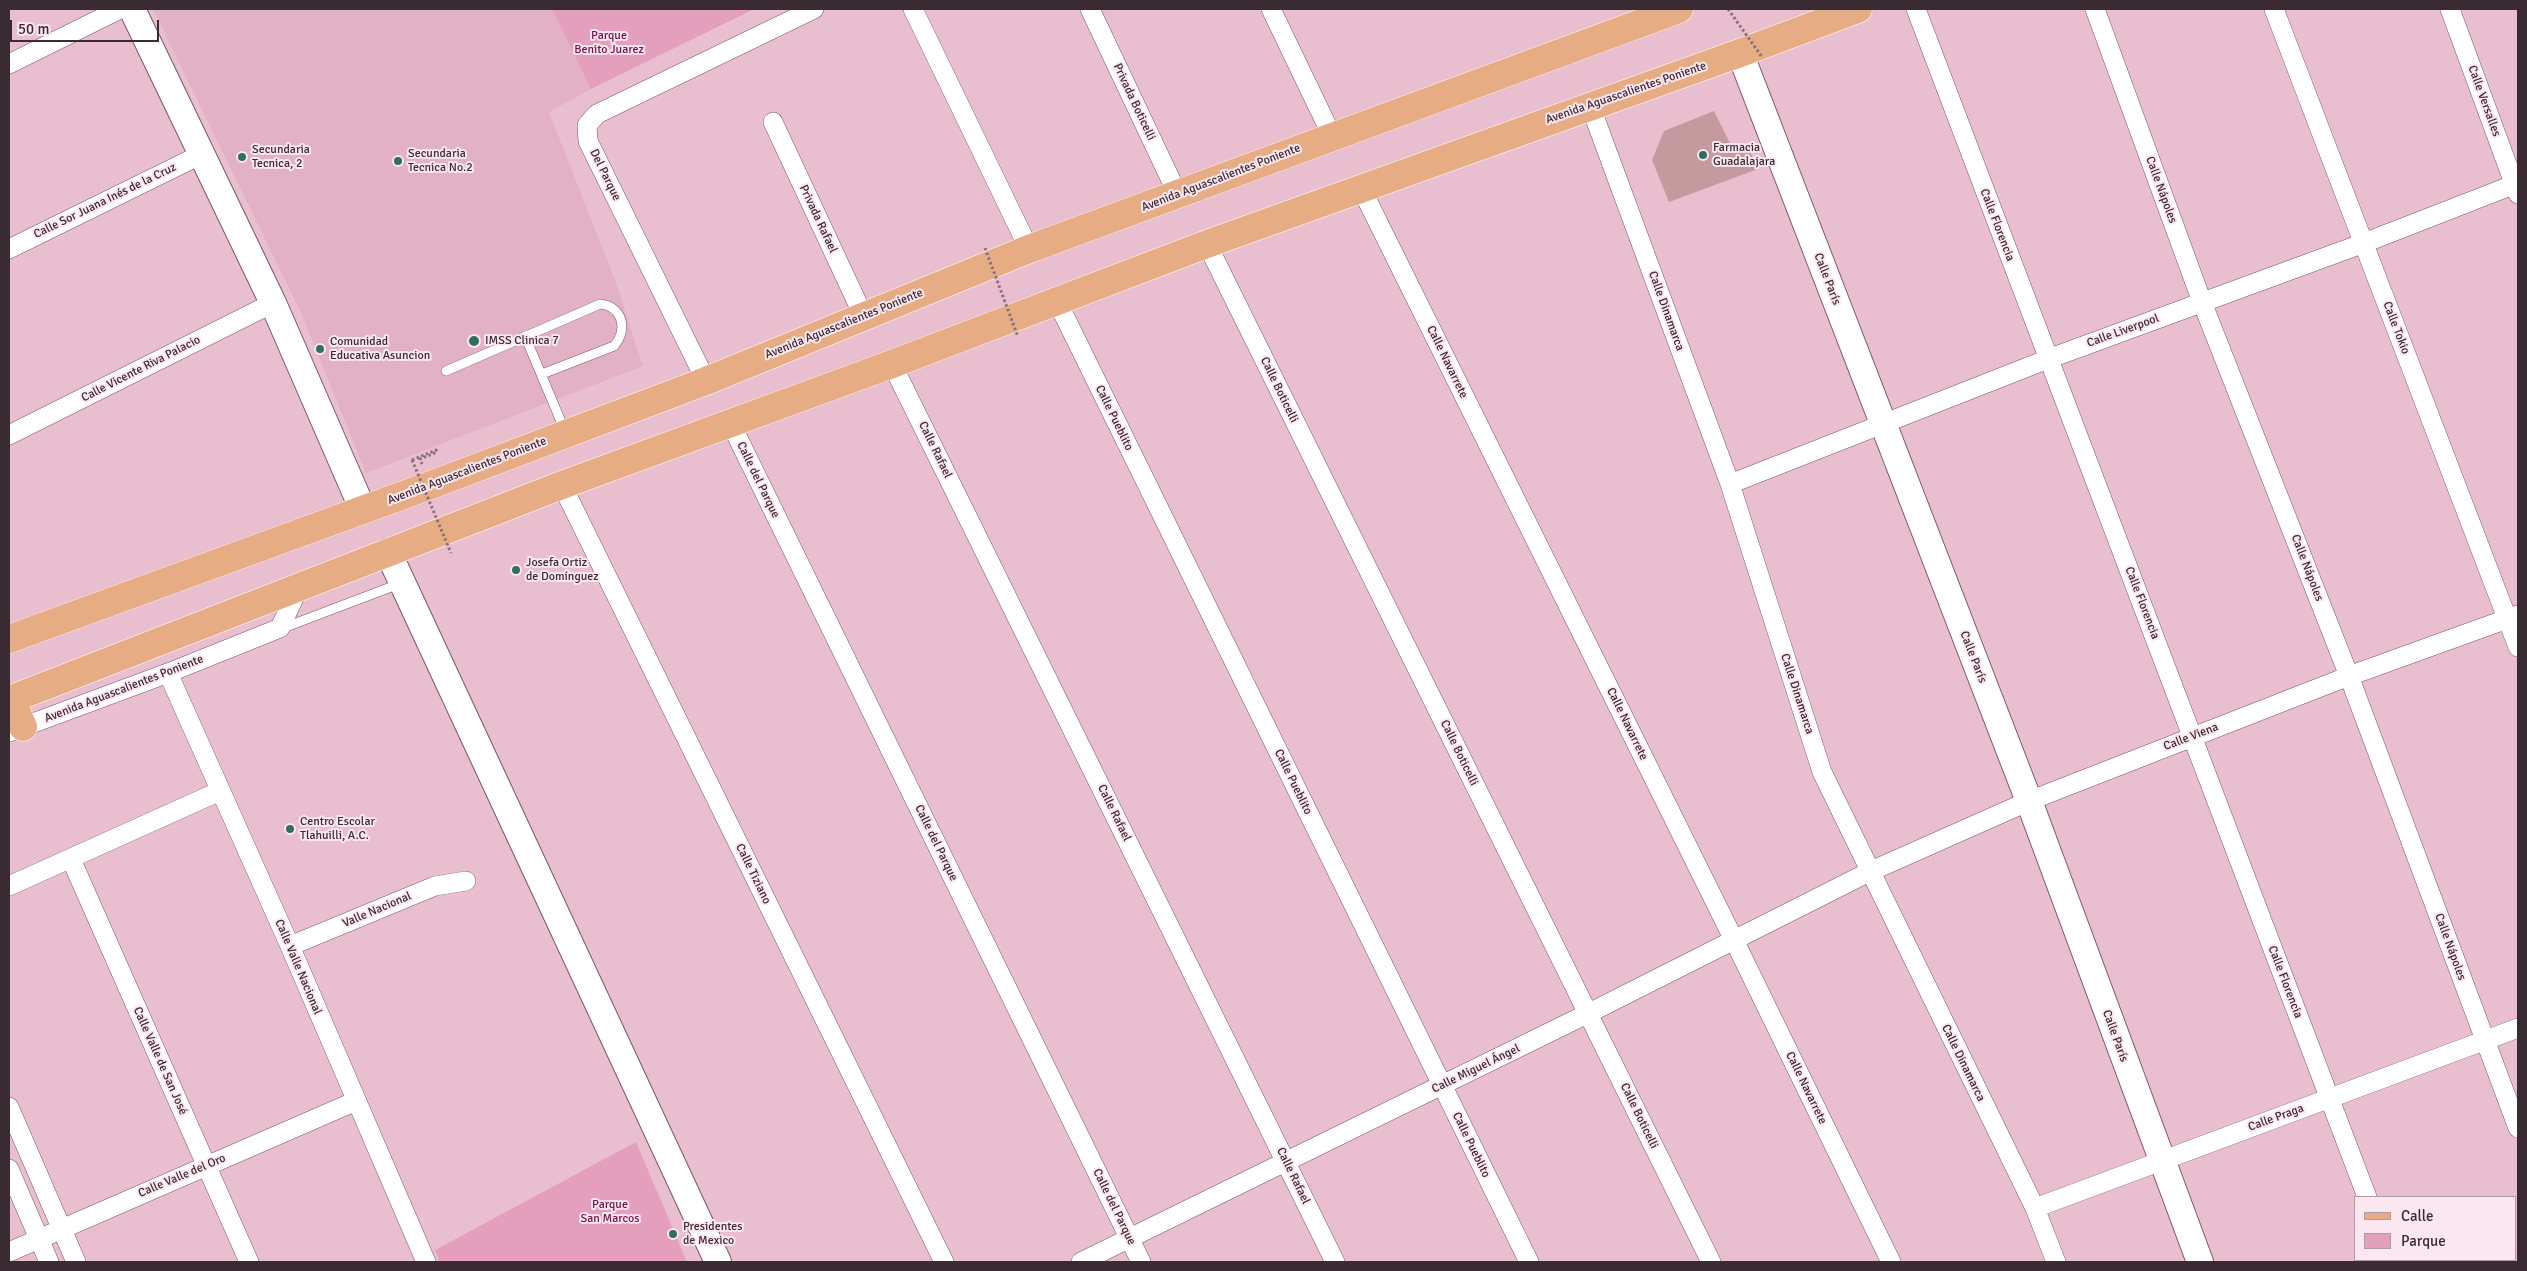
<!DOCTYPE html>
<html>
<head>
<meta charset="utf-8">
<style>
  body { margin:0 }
  #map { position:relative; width:2527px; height:1271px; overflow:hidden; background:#e9bfd0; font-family:Signika,sans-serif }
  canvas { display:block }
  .frame { position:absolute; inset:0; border:10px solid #3a2a31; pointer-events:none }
  .legend { position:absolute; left:2354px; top:1196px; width:162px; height:65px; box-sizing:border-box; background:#fce6ef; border:1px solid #ae9ba3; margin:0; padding:6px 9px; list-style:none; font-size:15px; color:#3a2a31 }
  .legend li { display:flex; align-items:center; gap:10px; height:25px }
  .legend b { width:25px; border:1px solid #ae9ba3 }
  .scale { position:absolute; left:10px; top:20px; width:149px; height:22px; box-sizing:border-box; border:2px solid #3a2a31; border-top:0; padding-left:6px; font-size:15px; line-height:18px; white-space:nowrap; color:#3a2a31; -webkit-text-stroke:4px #fce6ef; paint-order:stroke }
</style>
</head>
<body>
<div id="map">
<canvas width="2527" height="1271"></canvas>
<div class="frame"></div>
<ul class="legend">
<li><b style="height:6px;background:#e6ad85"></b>Calle</li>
<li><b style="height:14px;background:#e39fbb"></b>Parque</li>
</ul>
<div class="scale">50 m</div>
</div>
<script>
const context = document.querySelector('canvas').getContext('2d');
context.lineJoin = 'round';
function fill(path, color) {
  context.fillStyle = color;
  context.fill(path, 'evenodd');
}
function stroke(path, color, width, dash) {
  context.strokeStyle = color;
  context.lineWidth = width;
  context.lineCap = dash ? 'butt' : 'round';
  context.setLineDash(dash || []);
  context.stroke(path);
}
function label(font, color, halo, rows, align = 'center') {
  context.font = font + ' Signika,sans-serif';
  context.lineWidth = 4;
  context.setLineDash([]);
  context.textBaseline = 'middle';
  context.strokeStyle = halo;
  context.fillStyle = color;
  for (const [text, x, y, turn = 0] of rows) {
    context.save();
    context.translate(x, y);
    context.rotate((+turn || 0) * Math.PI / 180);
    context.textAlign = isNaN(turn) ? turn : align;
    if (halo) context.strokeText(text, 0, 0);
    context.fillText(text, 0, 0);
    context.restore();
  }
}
fill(new Path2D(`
  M 153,9 L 552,9 L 591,89 L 549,112 L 615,280 L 643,366 L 366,473 L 302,315 Z`), '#e2b1c5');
fill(new Path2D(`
  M 552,9 L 754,9 L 591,89 Z
  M 636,1142 L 687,1262 L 440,1262 L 435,1250 Z`), '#e39fbb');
fill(new Path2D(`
  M 1714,111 L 1733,149 L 1747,145 L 1758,169 L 1669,202 L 1652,160 L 1664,131 Z`), '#c59a9e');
const lane = new Path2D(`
  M 525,336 L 565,431
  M 446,371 L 600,304 C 623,306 628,330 614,346 L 542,374
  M 283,628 L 399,584`);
const street = new Path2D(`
  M 913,9 L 1029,249
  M 1090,9 L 1178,195
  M 1271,9 L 1332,136
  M 1916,9 L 2367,1197
  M 2095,9 L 2202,302 L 2349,676 L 2518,1128
  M 2274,9 L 2518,647
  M 2450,9 L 2518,194
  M 9,64 L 120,9
  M 1590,105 L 1730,484 L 1822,772 L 2035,1208 L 2056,1262
  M 773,122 L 863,315
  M 1361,188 L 1734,940 L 1891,1262
  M 1207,244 L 1711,1262
  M 9,249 L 202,154
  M 1057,301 L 1529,1262
  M 892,364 L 1335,1262
  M 706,381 L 588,141 L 587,125 L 597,114 L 814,9
  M 731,424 L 1141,1262
  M 9,435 L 273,303
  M 1730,484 L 2048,359 L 2364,243 L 2518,183
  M 562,485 L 944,1262
  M 168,673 L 290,946 L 426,1262
  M 9,732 L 168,673 L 280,628 L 299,587
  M 71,859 L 249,1262
  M 9,886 L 220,791
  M 290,946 L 435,886 L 466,881
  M 9,1107 L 76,1262
  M 9,1169 L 49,1262
  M 2035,1208 L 2518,1028
  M 9,1252 L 356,1101
  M 2391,1260 L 2392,1262
  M 1081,1262 L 1589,1013 L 1869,872 L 2029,801 L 2349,676 L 2518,615`);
const secondary = new Path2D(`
  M 132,9 L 273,303 L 363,510
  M 1740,53 L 2029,801 L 2200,1262
  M 388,552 L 718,1262`);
const primary = new Path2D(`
  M 9,639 L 431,485 L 706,381 L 1029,249 L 1679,9
  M 11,699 L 23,727
  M 9,700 L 562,485 L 892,364 L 1207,244 L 1740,53 L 1858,9`);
stroke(lane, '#7b5766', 10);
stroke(street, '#7b5766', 20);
stroke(secondary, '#7b5766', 28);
stroke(primary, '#fff', 29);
stroke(new Path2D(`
  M 412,460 L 436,450 L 437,452 L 420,459 L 422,464`), '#8b6f7b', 3, [2.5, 2.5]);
stroke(lane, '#fff', 9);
stroke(street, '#fff', 19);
stroke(secondary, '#fff', 26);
stroke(primary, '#e6ad85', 28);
stroke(new Path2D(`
  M 1728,9 L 1762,57
  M 985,248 L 1018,337
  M 412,460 L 451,553`), '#8b6f7b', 3, [2.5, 2.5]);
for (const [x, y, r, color] of [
  [1703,155,5,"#2f6f5d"],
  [242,157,5,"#2f6f5d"],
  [398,161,5,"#2f6f5d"],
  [474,341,6,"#2f6f5d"],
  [320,349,5,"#2f6f5d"],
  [516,570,5,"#2f6f5d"],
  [290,829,5,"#2f6f5d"],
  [673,1234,5,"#2f6f5d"]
]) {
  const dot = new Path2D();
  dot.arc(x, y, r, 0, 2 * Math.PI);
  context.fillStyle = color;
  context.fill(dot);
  stroke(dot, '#fce6ef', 2);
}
label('12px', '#710e47', '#fce6ef', [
  ["Parque",609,36],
  ["Benito Juarez",609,50],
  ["Parque",610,1205],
  ["San Marcos",610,1219]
]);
label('12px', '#3a2a31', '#fce6ef', [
  ["Avenida Aguascalientes Poniente",1626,93,-19],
  ["Calle Versalles",2484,101,70],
  ["Privada Boticelli",1134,102,65],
  ["Del Parque",605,175,64],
  ["Avenida Aguascalientes Poniente",1221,178,-21],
  ["Calle Nápoles",2161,190,70],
  ["Calle Sor Juana Inés de la Cruz",105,201,-26],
  ["Privada Rafael",818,219,65],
  ["Calle Florencia",1997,225,69],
  ["Calle París",1827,279,69],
  ["Calle Dinamarca",1666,311,70],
  ["Avenida Aguascalientes Poniente",844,324,-22],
  ["Calle Tokio",2396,328,69],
  ["Calle Liverpool",2123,331,-20],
  ["Calle Navarrete",1447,362,64],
  ["Calle Vicente Riva Palacio",141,369,-27],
  ["Calle Boticelli",1279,390,64],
  ["Calle Pueblito",1114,418,64],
  ["Calle Rafael",935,450,64],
  ["Avenida Aguascalientes Poniente",467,471,-21],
  ["Calle del Parque",758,480,64],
  ["Calle Nápoles",2307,568,69],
  ["Calle Florencia",2142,603,69],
  ["Calle París",1973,657,69],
  ["Avenida Aguascalientes Poniente",124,689,-21],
  ["Calle Dinamarca",1797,694,72],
  ["Calle Navarrete",1627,724,64],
  ["Calle Viena",2191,737,-21],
  ["Calle Boticelli",1459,753,64],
  ["Calle Pueblito",1293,782,64],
  ["Calle Rafael",1114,813,64],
  ["Calle del Parque",936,843,64],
  ["Calle Tiziano",753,874,64],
  ["Valle Nacional",377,910,-23],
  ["Calle Nápoles",2450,947,70],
  ["Calle Valle Nacional",298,967,67],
  ["Calle Florencia",2285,982,69],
  ["Calle París",2115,1036,70],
  ["Calle Valle de San José",160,1061,66],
  ["Calle Dinamarca",1963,1063,64],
  ["Calle Miguel Ángel",1476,1069,-26],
  ["Calle Navarrete",1806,1088,64],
  ["Calle Boticelli",1639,1116,64],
  ["Calle Praga",2276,1118,-20],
  ["Calle Pueblito",1471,1145,64],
  ["Calle Valle del Oro",182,1176,-23],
  ["Calle Rafael",1293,1176,64],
  ["Calle del Parque",1114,1207,64]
]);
label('12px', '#3a2a31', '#fce6ef', [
  ["Farmacia",1713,148],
  ["Guadalajara",1713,162],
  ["Secundaria",252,150],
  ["Tecnica, 2",252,164],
  ["Secundaria",408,154],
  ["Tecnica No.2",408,168],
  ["IMSS Clinica 7",485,341],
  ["Comunidad",330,342],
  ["Educativa Asuncion",330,356],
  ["Josefa Ortiz",526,563],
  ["de Domínguez",526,577],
  ["Centro Escolar",300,822],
  ["Tlahuilli, A.C.",300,836],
  ["Presidentes",683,1227],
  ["de Mexico",683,1241]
], 'left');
</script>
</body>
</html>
